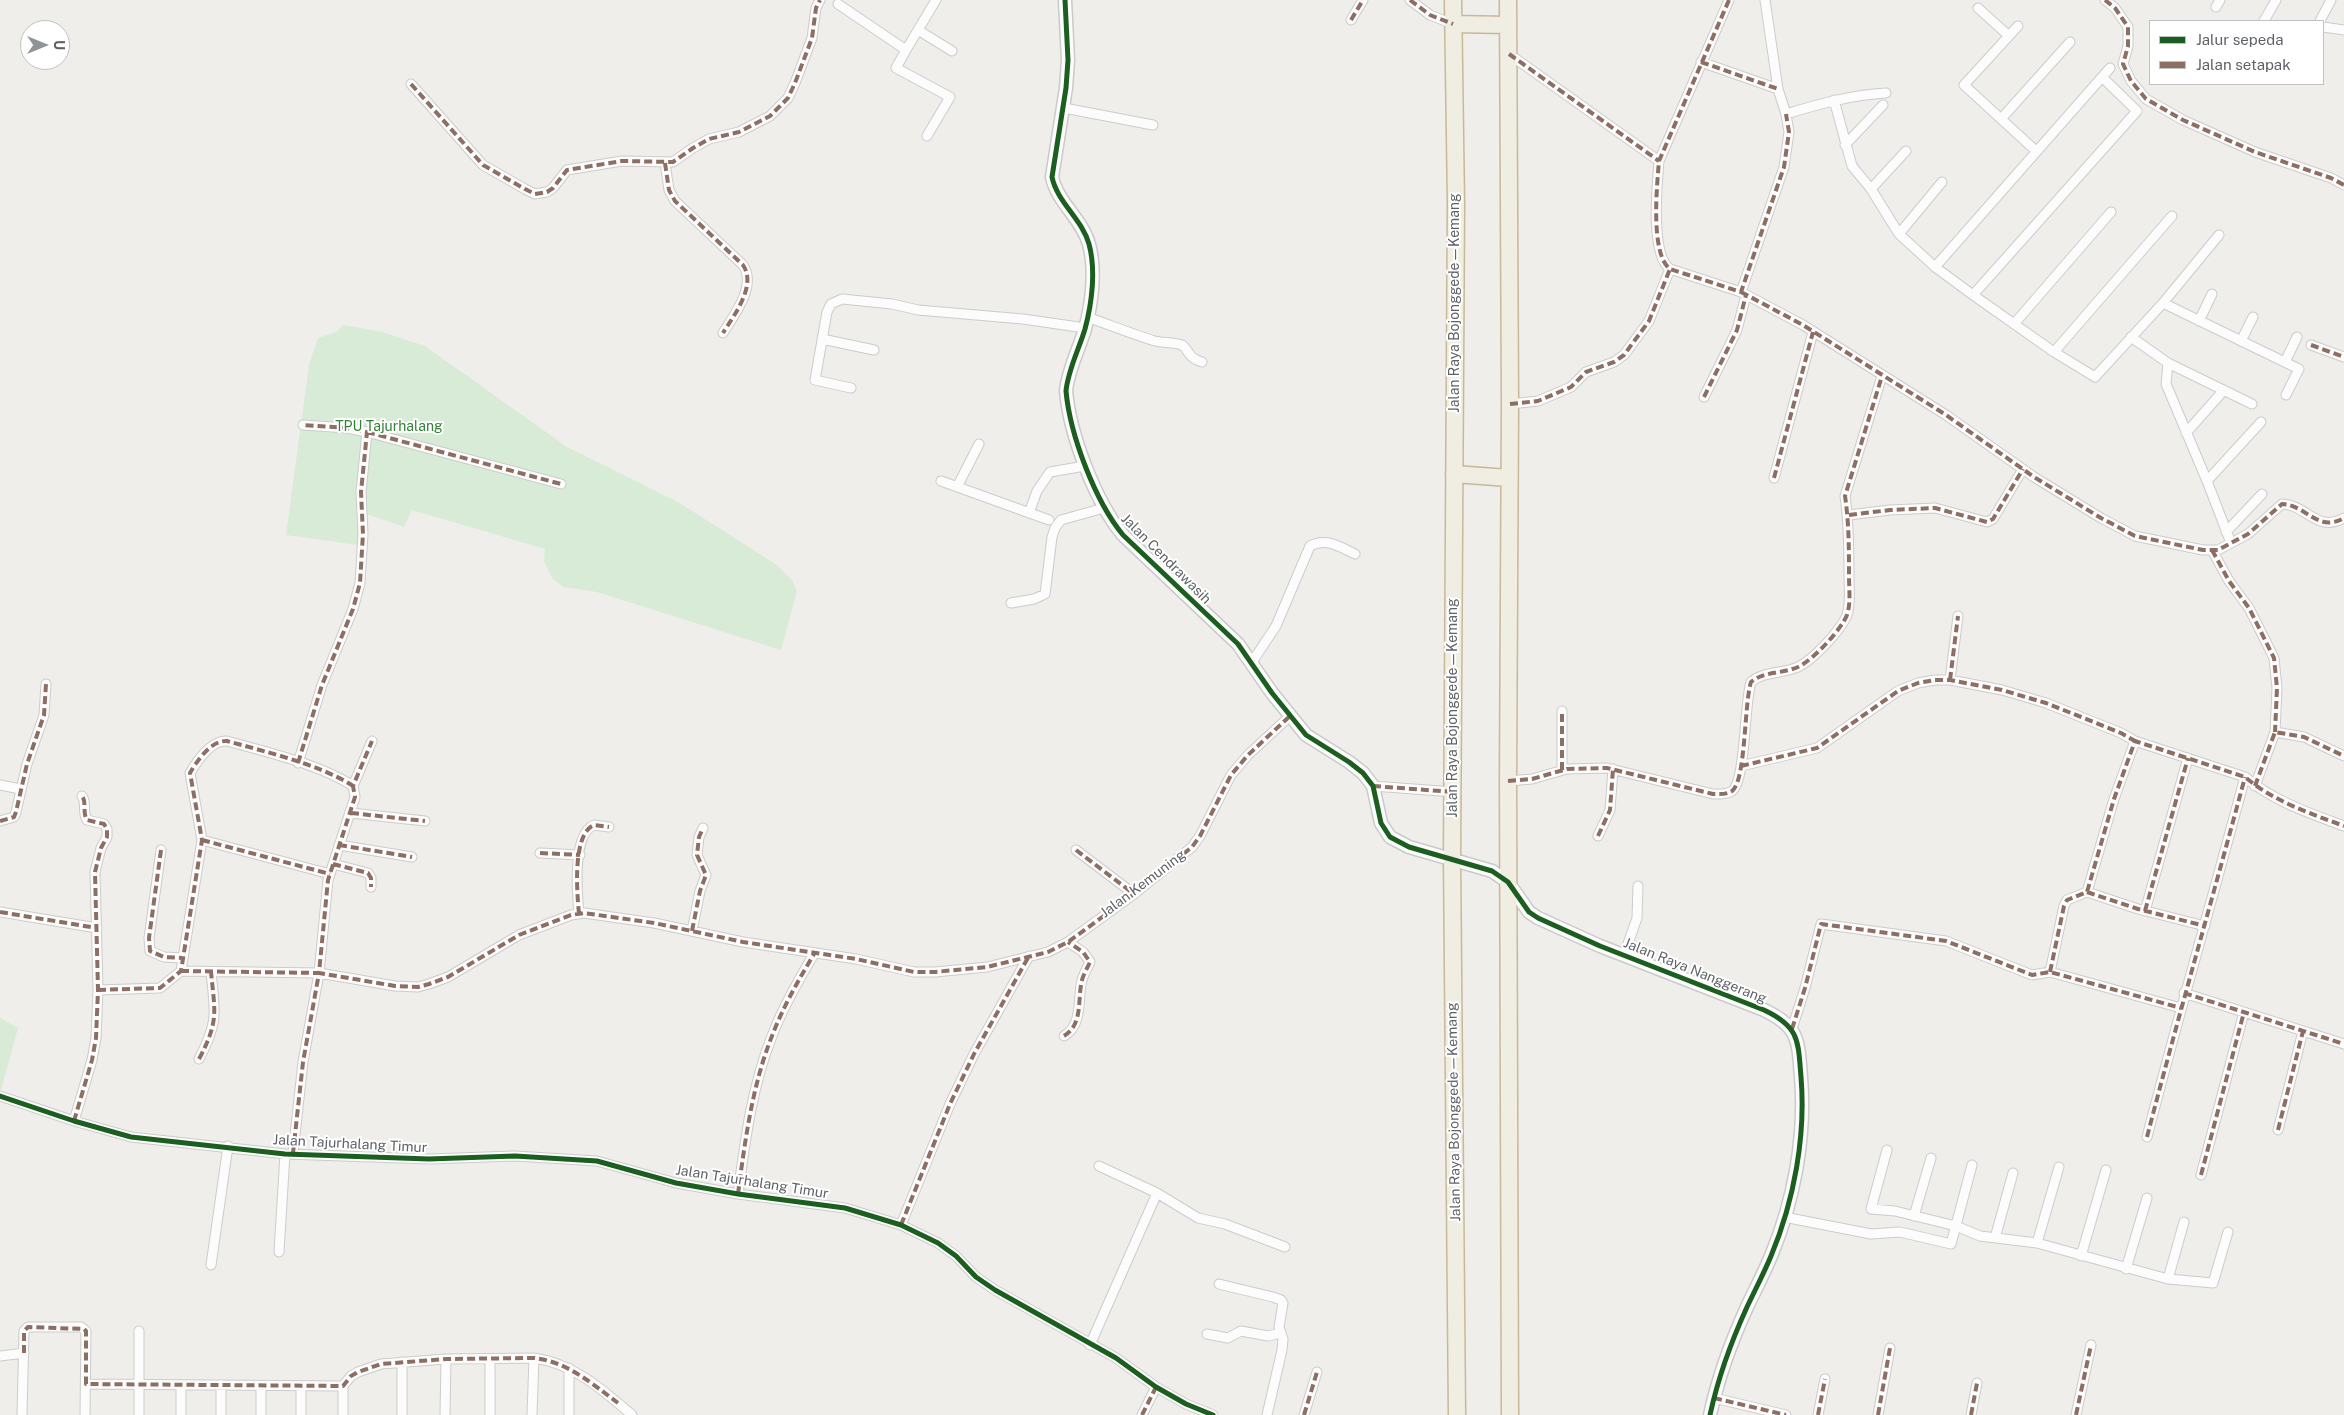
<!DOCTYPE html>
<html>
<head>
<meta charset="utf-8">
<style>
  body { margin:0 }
  #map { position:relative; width:2344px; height:1415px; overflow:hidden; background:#efeeea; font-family:"Public Sans",sans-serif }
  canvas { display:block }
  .legend { position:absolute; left:2149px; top:20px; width:175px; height:65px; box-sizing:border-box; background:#fff; border:1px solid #bfc1c3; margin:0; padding:6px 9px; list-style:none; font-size:15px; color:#5f6368 }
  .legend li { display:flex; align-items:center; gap:10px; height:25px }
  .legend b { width:25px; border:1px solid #bfc1c3 }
  .north { position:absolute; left:20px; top:20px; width:50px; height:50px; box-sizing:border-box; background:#fff; border:1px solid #bfc1c3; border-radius:50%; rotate:90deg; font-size:14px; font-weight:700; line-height:20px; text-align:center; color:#5f6368 }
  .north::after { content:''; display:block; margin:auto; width:18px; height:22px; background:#919496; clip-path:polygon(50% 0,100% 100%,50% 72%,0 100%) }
</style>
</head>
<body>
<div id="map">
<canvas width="2344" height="1415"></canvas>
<ul class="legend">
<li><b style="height:6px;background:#1b5e20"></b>Jalur sepeda</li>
<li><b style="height:6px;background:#8d6e63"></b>Jalan setapak</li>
</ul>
<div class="north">U</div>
</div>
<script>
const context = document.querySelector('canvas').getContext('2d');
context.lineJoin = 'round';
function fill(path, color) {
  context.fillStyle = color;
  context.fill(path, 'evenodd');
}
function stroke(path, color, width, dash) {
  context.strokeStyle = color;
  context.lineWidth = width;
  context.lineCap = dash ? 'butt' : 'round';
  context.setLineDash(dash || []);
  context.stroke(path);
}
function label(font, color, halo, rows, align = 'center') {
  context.font = font + ' "Public Sans",sans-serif';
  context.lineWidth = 4;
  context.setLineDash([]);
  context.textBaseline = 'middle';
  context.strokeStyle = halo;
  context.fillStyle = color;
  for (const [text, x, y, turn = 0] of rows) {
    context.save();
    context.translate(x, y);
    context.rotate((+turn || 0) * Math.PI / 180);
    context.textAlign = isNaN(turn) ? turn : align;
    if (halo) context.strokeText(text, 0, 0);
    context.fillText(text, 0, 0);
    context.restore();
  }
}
fill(new Path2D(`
  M 344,325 L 382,332 L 425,346 L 567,447 L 678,502 L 777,565 L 792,580 L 797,591 L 781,650 L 597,592 L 563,587 L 552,578 L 544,561 L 545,549 L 412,510 L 404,527 L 367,514 L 365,546 L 286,535 L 309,365 L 318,338 L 336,332 Z
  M 0,1018 L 18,1028 L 0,1094 Z`), '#d8ebd6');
const street = new Path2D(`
  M 1410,0 L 1430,15 L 1453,24
  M 1729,0 L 1659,161 C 1657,185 1650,254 1670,269 L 1741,292 L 1784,167 L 1789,132 L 1786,114
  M 1765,0 L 1778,89 L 1786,114 C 1819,104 1851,95 1886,93
  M 2105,0 L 2115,8 L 2128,27 L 2128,46 L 2123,64 L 2131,81 L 2146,99 L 2183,120 L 2255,152 L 2331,178 L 2344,185
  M 838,4 L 906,50 L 936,0
  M 2216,7 L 2220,0
  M 1978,8 L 2009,36
  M 1351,20 L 1363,0
  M 2264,21 L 2276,0
  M 2320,21 L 2331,0
  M 2018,26 L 1964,85 L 2036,151
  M 2323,27 L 2344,30
  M 918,30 L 952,51
  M 906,50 L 896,68 L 950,97 L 927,136
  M 1509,54 L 1659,161
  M 1701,62 L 1778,89
  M 411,84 L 483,165 L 525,189 L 535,194 L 547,192 L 553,188 L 567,170 L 622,161 L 673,162 L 693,148 L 709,139 L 739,132 L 770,116 L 788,98 L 795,83 L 812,38 L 816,8 L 820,0
  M 1834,100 L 1852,166 L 1871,189 L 1899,234 L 1935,267 L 1973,295 L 2054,352 L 2095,377 L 2163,303 L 2219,235
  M 1064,108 L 1153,125
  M 2001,119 L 2070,42
  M 1845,145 L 1883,105
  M 665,163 L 669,190 L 675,201 L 743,265 C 757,286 734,315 723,333
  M 1871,189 L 1906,151
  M 1899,234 L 1942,182
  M 1935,267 L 2110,68
  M 1741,292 L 1803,325 L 1946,415 L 2034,477 L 2101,518 L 2135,536 L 2203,550 L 2218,550 L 2248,534 L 2282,504 C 2307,505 2317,533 2344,518
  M 1973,295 L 2137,111 L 2102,77
  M 2163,303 L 2299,369 L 2286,395
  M 1087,317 C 1110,325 1132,334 1155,341 C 1163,343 1174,342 1182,345 C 1188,348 1187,358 1202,362
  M 2199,321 L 2212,294
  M 2014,324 L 2111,212
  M 2131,337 L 2168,363 L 2166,384 L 2207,481 L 2229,538
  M 822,339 L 874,350
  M 2241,341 L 2253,317
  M 2311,345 L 2344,357
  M 2054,352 L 2172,216
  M 2285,362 L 2297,337
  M 2168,363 L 2252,404
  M 851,388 L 815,380 L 827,312 L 831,304 L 842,299 L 892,304 L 918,310 L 1023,319 L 1085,328
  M 1704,397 L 1737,330 L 1746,295
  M 1510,404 L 1538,401 L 1571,387 L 1586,372 L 1614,362 L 1624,355 L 1649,321 L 1670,269
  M 367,432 L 561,484
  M 2186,433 L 2224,390
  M 1774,478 L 1813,332
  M 941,481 L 1049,520
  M 2207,481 L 2261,422
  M 957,487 L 979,444
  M 1029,513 L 1037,491 L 1050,472 L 1085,466
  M 1849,515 L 1890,510 L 1935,508 L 1987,522 L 1993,519 L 2023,469
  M 2226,532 L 2262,494
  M 2212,550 L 2229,581 L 2249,608 L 2274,658 L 2277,688 L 2275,732
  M 1011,603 L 1034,599 L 1045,594 L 1052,537 L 1055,528 L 1061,520 L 1104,508
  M 1252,662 L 1276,626 L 1310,546 C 1326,537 1340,547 1355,554
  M 1950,680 L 1958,616
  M 298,763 L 322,685 L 353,609 L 360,583 L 363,534 L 361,492 L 367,432 L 347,428 L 303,425
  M 1741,766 L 1817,748 L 1898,691 L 1918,683 L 1935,680 L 1950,680 L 2002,690 L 2046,703 L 2121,733 L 2135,741
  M 1562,770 L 1562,711
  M 1508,781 L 1532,779 L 1567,769 L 1607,768 L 1713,794 C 1719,794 1726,795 1732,791 C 1746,781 1744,704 1751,682 C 1764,671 1782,674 1798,667 C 1813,660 1841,630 1847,615 C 1851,603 1849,589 1849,576 C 1849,549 1849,523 1845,496 L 1882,376
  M 0,785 L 20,789
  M 1373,786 L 1454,792
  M 2255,786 L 2275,732 L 2304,737 L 2344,756
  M 351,813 L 425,821
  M 0,821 L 14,817 L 16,812 L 27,764 L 44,715 L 46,684
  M 1598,836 L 1610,810 L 1613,769
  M 202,840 L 330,874
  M 339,845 L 412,857
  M 161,850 L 149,938 L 150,951 L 164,957 L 182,958
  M 1076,850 L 1134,894
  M 540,853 L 580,855
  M 333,864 L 368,873 L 371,878 L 371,887
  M 2087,892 L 2138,909 L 2205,926
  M 2145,911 L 2188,758
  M 0,912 L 97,928
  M 579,914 C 577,893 572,834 594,825 L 609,827
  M 692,931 L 700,891 L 706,875 L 697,855 L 699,837 L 703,828
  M 1624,955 L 1637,918 L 1638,886
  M 181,971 L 319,973 L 328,880 L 355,797 L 353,786 L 372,741
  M 2050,972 L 2064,906 L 2067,900 L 2087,892 L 2114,799 L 2135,741 L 2245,777 C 2273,801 2309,813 2344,826
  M 98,990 L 160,988 L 181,971 L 202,840 L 190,773 C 197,761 211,740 227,741 C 266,752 319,764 353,786
  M 2184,993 L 2344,1044
  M 1792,1029 L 1805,988 L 1821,924 L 1946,941 L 2032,975 L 2050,972 L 2181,1008
  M 1064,1036 C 1082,1025 1078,1003 1081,985 C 1082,976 1087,969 1090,962 L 1083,952 L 1068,942
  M 199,1059 C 219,1021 215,1013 211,972
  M 0,1096 L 74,1121 L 131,1137 L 285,1154 L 429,1159 L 515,1156 L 597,1161 L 676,1183 L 738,1194 L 845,1208 L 901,1225 L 938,1243 L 956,1256 L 976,1277 L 995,1290 L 1116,1358 L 1156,1387 L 1186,1404 L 1213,1415
  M 74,1121 L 92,1060 L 96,1038 L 98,990 L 95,872 L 101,848 L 107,837 L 107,829 L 104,824 L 87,820 C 82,812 87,802 82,796
  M 2278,1130 L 2303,1031
  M 2147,1137 C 2178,1017 2213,897 2245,777
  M 1887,1150 L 1871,1209 L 1895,1211 L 1956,1226 L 1980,1236 L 2037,1243 L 2168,1279 L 2213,1283 L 2228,1232
  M 293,1153 L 303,1062 L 319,973 L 395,986 L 418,987 L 429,984 L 448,977 L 519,935 L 571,915 L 584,913 L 654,923 L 743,942 L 856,959 L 914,972 L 935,972 L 987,967 L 1048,952 L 1068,942 L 1134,894 L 1192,847 L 1200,836 L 1231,775 L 1248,755 L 1290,716
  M 1099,1166 L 1157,1193
  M 2201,1175 L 2244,1012
  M 738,1194 C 745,1141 752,1086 772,1036 C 783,1007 798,981 814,954
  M 1914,1216 L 1931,1158
  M 1784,1217 L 1871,1234 L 1900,1232 L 1951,1244 L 1972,1165
  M 901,1225 L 950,1104 L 974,1054 L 1029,956
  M 1995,1238 L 2013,1173
  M 2037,1243 L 2059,1167
  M 279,1252 L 285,1154
  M 2081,1256 L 2106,1170
  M 211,1265 L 228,1146
  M 2126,1269 L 2147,1198
  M 2168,1279 L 2184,1222
  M 1219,1284 L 1273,1297 L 1281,1300 L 1283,1303 L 1279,1327 L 1283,1339 L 1282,1350 L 1267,1415
  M 1207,1334 L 1228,1338 L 1241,1331 L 1268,1336 L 1281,1333
  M 1090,1345 L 1157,1193 L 1198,1218 L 1225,1224 L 1285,1247
  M 0,1356 L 24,1353
  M 402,1362 L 402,1415
  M 86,1384 L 343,1386
  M 343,1386 L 351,1376 L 358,1372 L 381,1364 L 446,1359 L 534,1358 C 573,1363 603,1390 632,1415
  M 1714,1398 L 1786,1415
  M 22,1415 L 24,1331 L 28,1327 L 81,1327 L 86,1331 L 85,1415
  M 139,1415 L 139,1331
  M 181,1415 L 181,1385
  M 221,1415 L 221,1385
  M 261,1415 L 261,1386
  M 301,1415 L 301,1386
  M 343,1415 L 343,1386
  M 445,1415 L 446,1359
  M 490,1415 L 490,1359
  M 532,1415 L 534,1358
  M 569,1415 L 569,1368
  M 1142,1415 L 1156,1387
  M 1304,1415 L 1317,1372
  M 1818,1415 L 1825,1379
  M 1878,1415 L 1890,1348
  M 1971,1415 L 1977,1383
  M 2076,1415 L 2091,1345`);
const secondary = new Path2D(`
  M 1065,0 L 1068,60 L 1066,88 L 1052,177 C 1057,202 1082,219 1089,244 C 1096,270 1092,303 1085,329 C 1079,349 1068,370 1066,391 C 1070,435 1095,501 1123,535 L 1238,644 L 1272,693 L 1306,735 L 1349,762 L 1363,773 L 1373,786 L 1381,823 L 1390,837 L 1409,847 L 1492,871 L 1508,882 L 1529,912 L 1538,918 L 1600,946 L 1764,1010 C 1800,1027 1798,1041 1801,1077 C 1806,1136 1794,1201 1771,1256 C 1764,1273 1755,1290 1747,1307 C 1731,1342 1718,1378 1710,1415`);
const highway = new Path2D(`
  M 1453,0 L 1456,203 L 1452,858 L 1457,1415
  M 1508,0 L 1510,404 L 1508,781 L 1510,1415
  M 1453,24 L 1508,25
  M 1454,474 L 1509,478`);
stroke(street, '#cbcccc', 11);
stroke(secondary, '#cacacb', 15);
stroke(highway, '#c8b996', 19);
stroke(street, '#fdfcfc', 9);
stroke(secondary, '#fdfcfc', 12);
stroke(highway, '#f0ede3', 16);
stroke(new Path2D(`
  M 1410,0 L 1430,15 L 1453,24
  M 1729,0 L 1659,161 C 1657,185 1650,254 1670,269 L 1741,292 L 1784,167 L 1789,132 L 1786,114
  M 2105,0 L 2115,8 L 2128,27 L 2128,46 L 2123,64 L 2131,81 L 2146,99 L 2183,120 L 2255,152 L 2331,178 L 2344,185
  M 1351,20 L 1363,0
  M 1509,54 L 1659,161
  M 1701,62 L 1778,89
  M 411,84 L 483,165 L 525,189 L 535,194 L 547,192 L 553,188 L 567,170 L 622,161 L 673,162 L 693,148 L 709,139 L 739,132 L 770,116 L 788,98 L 795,83 L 812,38 L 816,8 L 820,0
  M 665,163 L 669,190 L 675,201 L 743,265 C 757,286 734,315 723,333
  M 1741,292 L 1803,325 L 1946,415 L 2034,477 L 2101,518 L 2135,536 L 2203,550 L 2218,550 L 2248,534 L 2282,504 C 2307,505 2317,533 2344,518
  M 2311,345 L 2344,357
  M 1704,397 L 1737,330 L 1746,295
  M 1510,404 L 1538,401 L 1571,387 L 1586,372 L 1614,362 L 1624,355 L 1649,321 L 1670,269
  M 367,432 L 561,484
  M 1774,478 L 1813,332
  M 1849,515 L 1890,510 L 1935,508 L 1987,522 L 1993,519 L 2023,469
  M 2212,550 L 2229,581 L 2249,608 L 2274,658 L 2277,688 L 2275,732
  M 1950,680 L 1958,616
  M 298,763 L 322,685 L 353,609 L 360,583 L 363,534 L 361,492 L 367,432 L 347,428 L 303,425
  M 1741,766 L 1817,748 L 1898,691 L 1918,683 L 1935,680 L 1950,680 L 2002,690 L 2046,703 L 2121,733 L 2135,741
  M 1562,770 L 1562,711
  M 1508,781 L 1532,779 L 1567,769 L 1607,768 L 1713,794 C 1719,794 1726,795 1732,791 C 1746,781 1744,704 1751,682 C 1764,671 1782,674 1798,667 C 1813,660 1841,630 1847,615 C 1851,603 1849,589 1849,576 C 1849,549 1849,523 1845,496 L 1882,376
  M 1373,786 L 1454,792
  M 2255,786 L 2275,732 L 2304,737 L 2344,756
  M 351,813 L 425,821
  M 0,821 L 14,817 L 16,812 L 27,764 L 44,715 L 46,684
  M 1598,836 L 1610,810 L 1613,769
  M 202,840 L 330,874
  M 339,845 L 412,857
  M 161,850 L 149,938 L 150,951 L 164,957 L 182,958
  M 1076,850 L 1134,894
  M 540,853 L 580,855
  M 333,864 L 368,873 L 371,878 L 371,887
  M 2087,892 L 2138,909 L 2205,926
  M 2145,911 L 2188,758
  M 0,912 L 97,928
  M 579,914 C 577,893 572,834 594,825 L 609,827
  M 692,931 L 700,891 L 706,875 L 697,855 L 699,837 L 703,828
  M 181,971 L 319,973 L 328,880 L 355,797 L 353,786 L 372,741
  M 2050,972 L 2064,906 L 2067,900 L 2087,892 L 2114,799 L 2135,741 L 2245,777 C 2273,801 2309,813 2344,826
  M 98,990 L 160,988 L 181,971 L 202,840 L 190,773 C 197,761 211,740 227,741 C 266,752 319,764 353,786
  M 2184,993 L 2344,1044
  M 1792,1029 L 1805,988 L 1821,924 L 1946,941 L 2032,975 L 2050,972 L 2181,1008
  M 1064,1036 C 1082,1025 1078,1003 1081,985 C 1082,976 1087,969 1090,962 L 1083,952 L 1068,942
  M 199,1059 C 219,1021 215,1013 211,972
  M 74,1121 L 92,1060 L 96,1038 L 98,990 L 95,872 L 101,848 L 107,837 L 107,829 L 104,824 L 87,820 C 82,812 87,802 82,796
  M 2278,1130 L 2303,1031
  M 2147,1137 C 2178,1017 2213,897 2245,777
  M 293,1153 L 303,1062 L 319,973 L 395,986 L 418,987 L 429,984 L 448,977 L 519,935 L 571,915 L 584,913 L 654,923 L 743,942 L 856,959 L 914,972 L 935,972 L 987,967 L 1048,952 L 1068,942 L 1134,894 L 1192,847 L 1200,836 L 1231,775 L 1248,755 L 1290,716
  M 2201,1175 L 2244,1012
  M 738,1194 C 745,1141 752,1086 772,1036 C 783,1007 798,981 814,954
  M 901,1225 L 950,1104 L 974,1054 L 1029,956
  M 24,1353 L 24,1331 L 28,1327 L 84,1329 L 86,1331 L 86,1384 L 343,1386 L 351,1376 L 358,1372 L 381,1364 L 446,1359 L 534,1358 C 568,1362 591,1383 618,1403
  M 1714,1398 L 1786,1415
  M 1142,1415 L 1156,1387
  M 1304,1415 L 1317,1372
  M 1818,1415 L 1825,1379
  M 1878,1415 L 1890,1348
  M 1971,1415 L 1977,1383
  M 2076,1415 L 2091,1345`), '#8d6e63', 4, [8, 4]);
stroke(new Path2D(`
  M 1065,0 L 1068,60 L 1066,88 L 1052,177 C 1057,202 1082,219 1089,244 C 1096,270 1092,303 1085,329 C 1079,349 1068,370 1066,391 C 1070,435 1095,501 1123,535 L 1238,644 L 1272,693 L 1306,735 L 1349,762 L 1363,773 L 1373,786 L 1381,823 L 1390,837 L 1409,847 L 1492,871 L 1508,882 L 1529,912 L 1538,918 L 1600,946 L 1764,1010 C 1800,1027 1798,1041 1801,1077 C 1806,1136 1794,1201 1771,1256 C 1764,1273 1755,1290 1747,1307 C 1731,1342 1718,1378 1710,1415
  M 0,1096 L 74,1121 L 131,1137 L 285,1154 L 429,1159 L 515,1156 L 597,1161 L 676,1183 L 738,1194 L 845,1208 L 901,1225 L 938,1243 L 956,1256 L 976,1277 L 995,1290 L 1116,1358 L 1156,1387 L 1186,1404 L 1213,1415`), '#1b5e20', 5);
label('14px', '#5f6368', '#fff', [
  ["Jalan Raya Bojonggede—Kemang",1455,303,-90],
  ["Jalan Cendrawasih",1166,559,45],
  ["Jalan Raya Bojonggede—Kemang",1453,708,-90],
  ["Jalan Kemuning",1143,884,-37],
  ["Jalan Raya Nanggerang",1695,971,22],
  ["Jalan Raya Bojonggede—Kemang",1454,1112,-91],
  ["Jalan Tajurhalang Timur",350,1144,3],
  ["Jalan Tajurhalang Timur",752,1182,9]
]);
label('14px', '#348238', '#fff', [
  ["TPU Tajurhalang",389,427]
]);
</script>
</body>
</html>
